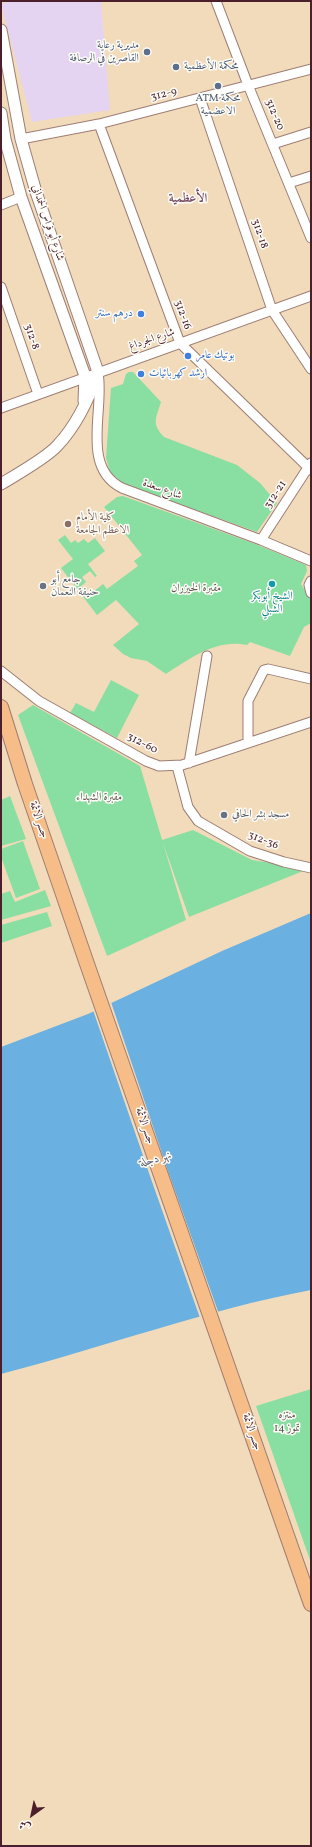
<!DOCTYPE html>
<html>
<head>
<meta charset="utf-8">
<style>
  body { margin:0 }
  #map { position:relative; width:312px; height:1847px; overflow:hidden; background:#f2dbbb; font-family:Vollkorn,Amiri,serif }
  canvas { display:block }
  .frame { position:absolute; inset:0; border:2px solid #4a1f2b; pointer-events:none }
  .north { position:absolute; left:12px; top:1795px; width:40px; height:40px; -webkit-text-stroke:3px #fdfcf7; paint-order:stroke; rotate:213deg; font-size:11px; font-weight:700; line-height:16px; text-align:center; color:#4a1f2b }
  .north::after { content:''; display:block; margin:auto; width:14px; height:18px; background:#4a1f2b; clip-path:polygon(50% 0,100% 100%,50% 72%,0 100%) }
</style>
</head>
<body>
<div id="map">
<canvas width="312" height="1847"></canvas>
<div class="frame"></div>
<div class="north">ش</div>
</div>
<script>
const context = document.querySelector('canvas').getContext('2d');
context.lineJoin = 'round';
function fill(path, color) {
  context.fillStyle = color;
  context.fill(path, 'evenodd');
}
function stroke(path, color, width, dash) {
  context.strokeStyle = color;
  context.lineWidth = width;
  context.lineCap = dash ? 'butt' : 'round';
  context.setLineDash(dash || []);
  context.stroke(path);
}
function label(font, color, halo, rows, align = 'center') {
  context.font = font + ' Vollkorn,Amiri,serif';
  context.lineWidth = 3;
  context.setLineDash([]);
  context.textBaseline = 'middle';
  context.strokeStyle = halo;
  context.fillStyle = color;
  for (const [text, x, y, turn = 0] of rows) {
    context.save();
    context.translate(x, y);
    context.rotate((+turn || 0) * Math.PI / 180);
    context.textAlign = isNaN(turn) ? turn : align;
    if (halo) context.strokeText(text, 0, 0);
    context.fillText(text, 0, 0);
    context.restore();
  }
}
fill(new Path2D(`
  M 13,1 L 101,1 L 110,110 L 32,122 L 1,4 Z`), '#e4d3f1');
fill(new Path2D(`
  M 129,372 L 133,372 L 161,402 C 156,419 151,423 164,437 L 237,465 L 260,483 L 277,503 L 257,532 L 124,484 L 110,472 L 106,458 L 111,388 L 123,384 L 126,374 Z
  M 123,496 L 258,545 L 306,565 L 307,571 L 301,584 L 311,600 L 311,623 L 304,627 L 290,656 L 250,642 L 247,645 C 216,639 191,658 166,674 L 147,661 L 131,658 L 123,654 L 113,645 L 139,624 L 116,600 L 97,615 L 61,568 L 73,559 L 58,540 L 65,535 L 71,543 L 75,540 L 78,543 L 84,539 L 88,543 L 95,538 L 105,551 L 88,564 L 97,576 L 95,577 L 90,571 L 82,577 L 86,582 L 80,587 L 88,596 L 103,584 L 107,589 L 138,566 L 134,561 L 142,555 L 104,507 L 117,497 Z
  M 111,680 L 139,695 L 117,738 L 70,713 L 76,703 L 94,712 Z
  M 33,705 L 140,766 L 186,920 L 107,956 L 18,715 Z
  M 10,796 L 26,839 L 1,846 L 1,800 Z
  M 193,830 L 252,860 L 308,869 L 189,917 L 162,840 Z
  M 23,841 L 40,889 L 16,898 L 1,857 L 1,849 Z
  M 45,890 L 51,906 L 1,920 L 1,894 L 10,891 L 15,902 Z
  M 47,912 L 52,926 L 1,943 L 1,925 Z
  M 311,1389 L 311,1563 L 256,1406 Z`), '#89dea1');
fill(new Path2D(`
  M 311,913 L 311,1290 C 205,1310 105,1347 1,1374 L 1,1047 L 88,1014 L 222,951 Z`), '#6ab0e0');
fill(new Path2D(`
  M 111,1002 L 168,1171 L 219,1314 L 200,1318 L 150,1176 L 93,1010 Z`), '#f2dbbb');
const minor = new Path2D(`
  M 216,1 L 248,85 L 311,238
  M 200,98 L 272,310 L 311,369
  M 99,124 L 180,343 L 311,470
  M 21,139 L 99,124 L 311,69
  M 273,144 L 311,132
  M 289,183 L 311,176
  M 1,205 L 21,197
  M 1,287 L 38,394
  M 98,373 C 105,409 80,467 122,488 L 261,540 L 311,561
  M 1,408 L 311,296
  M 261,540 L 311,463
  M 311,581 L 309,585 L 311,593
  M 1,671 L 39,701 L 146,761 L 159,766 L 182,765 L 311,722
  M 248,742 L 248,701 L 264,670 L 268,669 L 311,679
  M 189,763 L 207,656
  M 177,766 L 188,807 L 198,821 L 250,851 L 284,862 L 311,868`);
const tertiary = new Path2D(`
  M 1,30 L 21,139 L 36,192 L 98,372 C 89,399 77,425 57,446 C 46,458 16,475 1,484
  M 1,113 L 5,139 L 21,197 L 85,376 L 84,401`);
const primary = new Path2D(`
  M 1,707 L 25,784 L 86,961 L 311,1604`);
stroke(minor, '#9e7d73', 11);
stroke(tertiary, '#9e7d73', 13);
stroke(primary, '#9e7d73', 16);
stroke(minor, '#fff', 9);
stroke(tertiary, '#fff', 11);
stroke(primary, '#f7bd88', 14);
for (const [x, y, r, color] of [
  [147,52,4,"#5c6f8a"],
  [176,67,4,"#5c6f8a"],
  [218,86,4,"#5c6f8a"],
  [141,314,4,"#3f7fe0"],
  [188,356,4,"#3f7fe0"],
  [141,374,4,"#3f7fe0"],
  [68,524,4,"#8d6e63"],
  [272,584,4,"#0f9aa8"],
  [43,586,4,"#6b7280"],
  [224,815,4,"#6b7280"]
]) {
  const dot = new Path2D();
  dot.arc(x, y, r, 0, 2 * Math.PI);
  context.fillStyle = color;
  context.fill(dot);
  stroke(dot, '#fdfcf7', 1.5);
}
label('11px', '#4e5e75', '#fdfcf7', [
  ["مديرية رعاية",139,46],
  ["القاصرين في الرصافة",139,59],
  ["محكمة الأعظمية",184,67,"left"],
  ["ATM محكمة",218,99,"center"],
  ["الاعضمية",218,112,"center"]
], 'right');
label('11px', '#4a1f2b', '#fdfcf7', [
  ["312-9",164,95,-14],
  ["312-20",274,115,67],
  ["شارع أبو فراس الحمداني",47,223,71],
  ["312-18",259,234,71],
  ["312-16",182,315,70],
  ["312-8",31,337,71],
  ["شارع الجرداغ",152,340,-19],
  ["شارع سعدة",162,490,20],
  ["312-21",276,495,-57],
  ["312-60",142,744,27],
  ["جسر الائمة",38,820,71],
  ["312-36",263,841,22],
  ["جسر الائمة",144,1126,71],
  ["جسر الائمة",251,1432,71]
]);
label('11px', '#366cbe', '#fdfcf7', [
  ["درهم سنتر",133,314,"right"],
  ["بوتيك عامر",196,356],
  ["ارشد كهربائيات",149,374]
], 'left');
label('11px', '#785e54', '#fdfcf7', [
  ["كلية الأمام",76,518],
  ["الاعظم الجامعة",76,531]
], 'left');
label('11px', '#5b616d', '#fdfcf7', [
  ["جامع أبو",51,580],
  ["حنيفة النعمان",51,593],
  ["مسجد بشر الحافي",232,815]
], 'left');
label('11px', '#5d584e', '#fdfcf7', [
  ["مقبرة الخيزران",196,589],
  ["مقبرة الشهداء",99,798],
  ["منتزه",287,1416],
  ["14 تموز",287,1429]
]);
label('11px', '#0d838f', '#fdfcf7', [
  ["الشيخ أبوبكر",272,597],
  ["الشبلي",272,610]
]);
label('italic 12px', '#575973', '#fdfcf7', [
  ["نهر دجلة",156,1160,-16]
]);
label('bold 13px', '#784d62', '#fdfcf7', [
  ["الأعظمية",188,200]
]);
</script>
</body>
</html>
